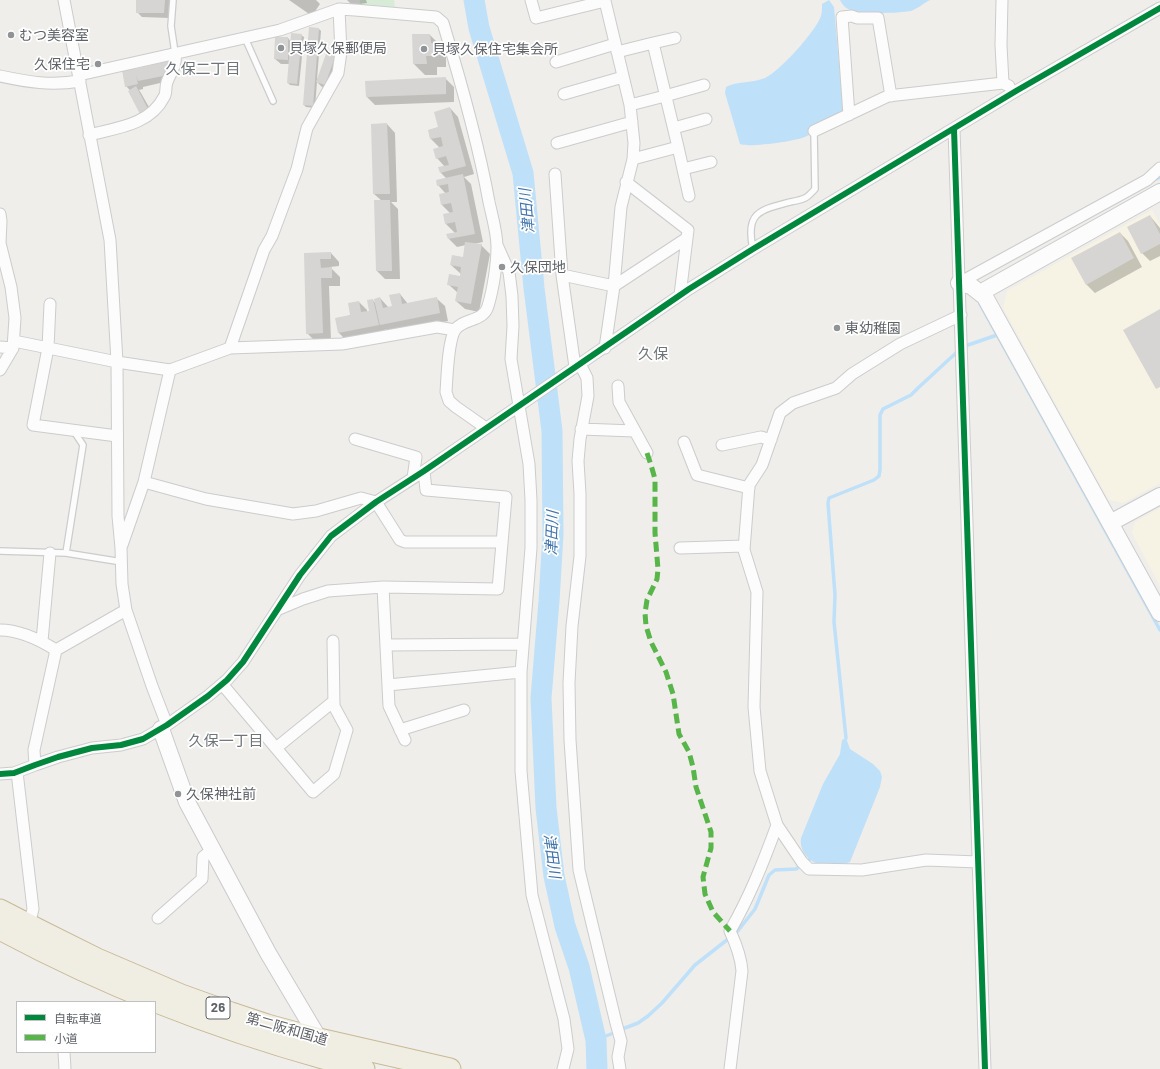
<!DOCTYPE html>
<html>
<head>
<meta charset="utf-8">
<style>
  body { margin:0 }
  #map { position:relative; width:1160px; height:1069px; overflow:hidden; background:#efeeea; font-family:Barlow,"Noto Sans JP",sans-serif }
  canvas { display:block }
  .legend { position:absolute; left:16px; top:1001px; width:140px; height:52px; box-sizing:border-box; background:#fff; border:1px solid #bfc1c3; margin:0; padding:5px 7px; list-style:none; font-size:12px; color:#5f6368 }
  .legend li { display:flex; align-items:center; gap:8px; height:20px }
  .legend b { width:20px; border:1px solid #bfc1c3 }
</style>
</head>
<body>
<div id="map">
<canvas width="1160" height="1069"></canvas>
<ul class="legend">
<li><b style="height:5px;background:#00873e"></b>自転車道</li>
<li><b style="height:5px;background:#58b549"></b>小道</li>
</ul>
</div>
<script>
const context = document.querySelector('canvas').getContext('2d');
context.lineJoin = 'round';
function fill(path, color) {
  context.fillStyle = color;
  context.fill(path, 'evenodd');
}
function stroke(path, color, width, dash) {
  context.strokeStyle = color;
  context.lineWidth = width;
  context.lineCap = dash ? 'butt' : 'round';
  context.setLineDash(dash || []);
  context.stroke(path);
}
function label(font, color, halo, rows, align = 'center') {
  context.font = font + ' Barlow,"Noto Sans JP",sans-serif';
  context.lineWidth = 3.5;
  context.setLineDash([]);
  context.textBaseline = 'middle';
  context.strokeStyle = halo;
  context.fillStyle = color;
  for (const [text, x, y, turn = 0] of rows) {
    context.save();
    context.translate(x, y);
    context.rotate((+turn || 0) * Math.PI / 180);
    context.textAlign = isNaN(turn) ? turn : align;
    if (halo) context.strokeText(text, 0, 0);
    context.fillText(text, 0, 0);
    context.restore();
  }
}
fill(new Path2D(`
  M 1152,210 L 1160,224 L 1160,483 L 1123,503 L 1109,500 L 1003,308 L 1007,291 Z
  M 1160,508 L 1160,586 L 1132,533 L 1135,522 Z`), '#f7f3e4');
fill(new Path2D(`
  M 360,0 L 394,0 L 395,7 L 360,4 Z`), '#d8ebd6');
fill(new Path2D(`
  M 829,0 L 834,7 L 843,109 L 842,113 C 830,121 818,131 805,137 C 796,141 748,148 740,144 L 725,93 L 726,87 C 738,81 753,83 765,78 C 780,71 816,31 821,16 C 822,12 822,8 822,4 Z
  M 840,0 L 930,0 C 924,3 917,9 911,11 C 898,13 859,15 848,9 C 844,7 842,4 840,0 Z
  M 846,738 L 850,749 L 873,764 L 880,771 L 882,777 L 880,787 L 850,862 C 844,865 822,866 816,863 C 806,859 799,848 801,838 L 823,784 L 840,754 L 842,740 Z`), '#bfe0f9');
fill(new Path2D(`
  M 137,0 L 170,0 L 169,18 L 142,17 L 137,12 Z
  M 289,0 L 316,0 L 320,4 L 312,16 Z
  M 347,0 L 366,0 L 367,3 L 352,5 Z
  M 310,28 L 319,29 L 321,31 L 317,79 L 335,55 L 330,90 L 322,87 L 317,82 L 315,108 L 306,107 L 304,105 Z
  M 301,35 L 304,37 L 299,86 L 290,85 L 288,83 L 289,64 L 281,64 L 275,59 L 288,38 L 291,42 Z
  M 430,35 L 441,46 L 441,50 L 446,55 L 446,67 L 437,67 L 437,75 L 425,75 L 414,64 Z
  M 178,66 L 173,80 L 143,87 L 143,89 L 139,90 L 141,93 L 154,116 L 126,86 L 135,69 L 136,70 Z
  M 445,78 L 454,87 L 454,102 L 375,105 L 367,97 Z
  M 450,108 L 458,117 L 474,174 L 464,177 L 471,184 L 483,242 L 474,244 L 481,245 L 490,254 L 479,312 L 465,309 L 456,301 L 458,293 L 448,284 L 460,277 L 461,274 L 451,265 L 464,258 L 466,245 L 457,247 L 449,239 L 448,234 L 455,233 L 446,224 L 451,214 L 442,205 L 446,194 L 438,185 L 447,179 L 441,173 L 445,167 L 437,158 L 440,148 L 431,139 L 429,130 L 439,127 Z
  M 387,124 L 395,133 L 397,202 L 391,202 L 398,209 L 400,279 L 385,279 L 377,271 L 382,201 L 374,194 Z
  M 1150,216 L 1160,228 L 1160,256 L 1150,261 L 1142,253 Z
  M 1120,233 L 1128,241 L 1142,267 L 1095,293 L 1086,284 Z
  M 331,253 L 339,262 L 339,266 L 330,267 L 340,277 L 340,286 L 329,286 L 331,341 L 316,342 L 307,333 L 305,254 Z
  M 400,294 L 408,304 L 436,298 L 445,306 L 448,321 L 389,333 L 385,329 L 386,333 L 347,341 L 339,333 L 336,319 L 351,315 L 359,302 L 367,310 L 367,312 L 371,312 L 373,300 L 376,304 L 380,298 L 389,308 L 393,307 Z`), '#0003');
stroke(new Path2D(`
  M 1152,181 L 1160,177
  M 980,304 L 1160,630
  M 968,345 L 997,335
  M 846,738 L 834,622 L 835,595 L 828,503 L 829,498 L 874,480 L 879,476 L 880,470 L 880,415 L 883,409 L 911,395 L 918,388 L 957,352
  M 625,1028 L 638,1023 L 648,1016 L 662,1003 L 695,965 L 737,932 L 755,909 L 769,875 L 775,870 L 796,869 L 810,859
  M 596,1040 L 611,1034`), '#bfe0f9', 3.5);
stroke(new Path2D(`
  M 474,0 L 479,28 L 523,173 L 534,288 L 552,431 L 553,534 L 549,601 L 541,698 L 546,808 L 554,876 L 565,926 L 579,967 L 596,1040 L 597,1069`), '#bfe0f9', 21);
fill(new Path2D(`
  M 136,0 L 165,0 L 164,13 L 136,13 Z
  M 309,27 L 319,28 L 313,106 L 303,105 Z
  M 291,33 L 302,34 L 297,84 L 287,83 Z
  M 412,34 L 430,34 L 431,43 L 435,43 L 436,56 L 426,56 L 427,64 L 413,64 Z
  M 275,37 L 288,37 L 288,60 L 274,59 Z
  M 327,51 L 336,54 L 325,85 L 316,82 Z
  M 173,60 L 168,75 L 138,81 L 136,75 L 138,84 L 125,87 L 122,70 L 135,68 L 135,69 Z
  M 446,77 L 446,94 L 366,97 L 365,81 Z
  M 136,86 L 149,111 L 141,116 L 128,91 Z
  M 450,107 L 466,166 L 440,173 L 438,167 L 449,165 L 446,156 L 436,159 L 433,149 L 443,146 L 441,137 L 430,139 L 428,130 L 438,127 L 434,112 Z
  M 387,123 L 390,194 L 373,194 L 371,124 Z
  M 463,174 L 475,234 L 448,239 L 446,234 L 457,232 L 455,222 L 445,224 L 443,214 L 453,212 L 451,203 L 441,205 L 439,194 L 449,192 L 448,184 L 437,186 L 436,180 Z
  M 374,200 L 390,200 L 392,271 L 376,271 Z
  M 1150,215 L 1160,234 L 1160,244 L 1141,254 L 1127,227 Z
  M 1120,232 L 1134,258 L 1086,285 L 1071,258 Z
  M 465,242 L 482,244 L 471,304 L 455,301 L 458,287 L 447,285 L 449,274 L 460,276 L 461,267 L 450,265 L 452,255 L 463,257 Z
  M 331,252 L 331,259 L 320,259 L 321,268 L 332,267 L 332,278 L 321,278 L 323,333 L 306,334 L 304,253 Z
  M 400,293 L 402,304 L 437,297 L 440,313 L 380,325 L 374,299 L 380,297 L 383,308 L 392,306 L 389,295 Z
  M 373,299 L 379,325 L 338,333 L 335,318 L 350,315 L 348,303 L 359,301 L 361,312 L 369,311 L 367,300 Z
  M 1160,309 L 1160,387 L 1156,389 L 1123,330 Z`), '#d6d5d3');
const lane = new Path2D(`
  M 173,0 L 171,26 L 175,53
  M 245,38 L 273,101
  M 753,249 C 745,213 759,210 790,202 C 795,201 801,200 805,198 C 809,196 812,192 815,189 L 814,131
  M 0,551 L 66,553 L 122,562
  M 66,553 L 83,445 L 73,430`);
const street = new Path2D(`
  M 64,0 L 110,240 L 117,362 L 118,516 L 121,548 L 122,584 L 126,610 L 152,686 L 167,725
  M 531,0 L 536,18 L 605,1 L 630,105 L 634,143 L 633,159 L 621,207 L 614,286 L 605,348
  M 1002,0 L 1001,45 L 1003,83 L 1009,86
  M 653,43 L 675,38
  M 617,52 L 653,43 L 678,147
  M 556,62 L 615,44
  M 79,75 L 280,30 L 339,9 L 355,10 L 436,17 L 443,23 C 461,82 478,141 489,202 C 492,216 497,232 497,247 C 497,264 493,290 488,306 C 484,322 463,318 455,330 C 448,341 447,378 446,392 L 449,401 L 456,407 L 486,428
  M 0,76 C 28,82 51,86 80,81
  M 564,94 L 623,77
  M 630,105 L 665,96 L 704,85
  M 849,115 L 842,17 L 852,16 L 857,18 L 878,18 L 891,96
  M 674,128 L 706,119
  M 954,129 L 985,1069
  M 814,131 L 888,96 L 1003,83
  M 89,135 C 116,128 150,125 164,97 C 167,93 165,87 167,82 C 171,72 177,65 175,53
  M 557,143 L 632,122
  M 633,159 L 678,147 L 689,196
  M 683,169 L 711,162
  M 555,174 L 562,275 L 575,367
  M 626,182 L 688,230 L 680,295
  M 0,214 L 1,221 L 0,243 L 11,287 L 15,318 L 13,348 L 0,370
  M 497,245 L 509,272 L 512,296 L 513,326 L 511,359 L 529,464 L 531,500 L 531,548 L 521,672 L 521,771 L 532,895 L 564,1019 L 568,1049 L 563,1069
  M 562,275 L 614,286 L 687,238
  M 959,283 L 1147,180 L 1160,168
  M 50,304 L 48,348 L 33,425 L 117,436
  M 961,315 L 900,344 L 852,374 L 836,388 L 793,403 L 780,413 L 762,465 L 749,485 L 744,550 L 757,592 L 754,707 L 760,771 L 777,825 L 802,862 L 809,869 L 862,870 L 926,860 L 978,862
  M 14,341 L 117,362 L 170,370
  M 0,347 L 13,348
  M 230,348 L 342,344 L 437,327 L 455,330
  M 580,364 L 587,378 L 588,396 L 580,439 L 578,461 L 580,494 L 580,556 L 572,626 L 569,683 L 570,740 L 579,870 L 616,1023 L 621,1041 L 618,1057 L 620,1069
  M 618,386 L 619,402 L 647,453
  M 581,429 L 634,431
  M 355,439 L 416,457 L 413,478
  M 684,442 L 697,475 L 749,488
  M 722,445 L 761,437 L 771,440
  M 144,482 L 206,499 L 293,514 L 316,511 L 361,498 L 376,502 L 400,540 L 405,542 L 502,542
  M 122,545 L 144,482 L 170,370 L 230,348 L 264,250 L 272,236 L 297,169 L 307,128 L 338,73 L 341,52 L 339,9
  M 680,548 L 744,546
  M 383,587 L 389,706 L 405,740
  M 279,609 L 303,599 L 328,591 L 383,587 L 498,589 L 506,497 L 426,490 L 424,471
  M 0,630 C 19,630 40,640 56,650 L 126,610
  M 42,641 L 50,553
  M 386,645 L 523,644
  M 222,684 L 313,792 L 334,774 L 347,730 L 334,706 L 333,641
  M 388,685 L 521,672
  M 400,730 L 464,710
  M 276,748 L 334,701
  M 35,765 L 34,750 L 56,650
  M 17,772 L 33,909 L 29,925
  M 0,774 L 14,773 L 35,765 L 58,757 L 92,748 L 121,745 L 143,739 L 167,725 L 208,696 L 227,680 L 243,662 L 300,575 L 331,536 L 376,502 L 424,471 L 689,289 L 753,249 L 1016,91 L 1160,8
  M 158,918 L 202,879 L 203,857 L 213,849
  M 64,1052 L 65,1069
  M 730,1069 L 742,971 C 741,956 736,944 730,931 C 750,896 763,863 777,825`);
const secondary = new Path2D(`
  M 959,283 L 971,286 L 985,297 L 1160,613
  M 980,293 L 1160,192
  M 1110,523 L 1160,496
  M 161,729 L 187,802 L 268,953 L 322,1044`);
const highway = new Path2D(`
  M 0,910 L 41,931 L 97,959 L 181,995 L 231,1013 L 267,1025 L 319,1039 L 450,1069
  M 0,929 C 115,991 238,1037 364,1069`);
stroke(lane, '#cbcccc', 8);
stroke(street, '#cbcccc', 13);
stroke(secondary, '#cacacb', 18);
stroke(highway, '#c8b996', 23);
stroke(lane, '#fdfcfc', 5.5);
stroke(street, '#fdfcfc', 11);
stroke(secondary, '#fdfcfc', 16);
stroke(highway, '#f0ede3', 21);
stroke(new Path2D(`
  M 647,453 L 651,465 L 655,479 L 655,533 L 658,569 L 657,579 L 647,600 L 645,613 L 646,626 L 651,642 L 666,672 L 673,694 L 679,734 L 689,752 L 693,767 L 696,787 L 711,832 L 711,848 L 703,877 L 705,894 L 713,912 L 730,931`), '#58b549', 5, [10, 5]);
stroke(new Path2D(`
  M 954,129 L 985,1069
  M 0,774 L 14,773 L 35,765 L 58,757 L 92,748 L 121,745 L 143,739 L 167,725 L 208,696 L 227,680 L 243,662 L 300,575 L 331,536 L 376,502 L 424,471 L 689,289 L 753,249 L 1016,91 L 1160,8`), '#00873e', 6);
for (const [x, y, r, color] of [
  [11,35,4,"#919496"],
  [281,48,4,"#919496"],
  [424,49,4,"#919496"],
  [98,64,4,"#919496"],
  [502,267,4,"#919496"],
  [837,328,4,"#919496"],
  [178,794,4,"#919496"]
]) {
  const dot = new Path2D();
  dot.arc(x, y, r, 0, 2 * Math.PI);
  context.fillStyle = color;
  context.fill(dot);
  stroke(dot, '#fff', 1.5);
}
for (const [x, y, w] of [
  [218,1008,24]
]) {
  const box = new Path2D();
  box.roundRect(x - w / 2, y - 11, w, 22, 3);
  context.fillStyle = '#fff';
  context.fill(box);
  stroke(box, '#5f6368', 1);
}
label('bold 13px', '#5f6368', null, [
  ["26",218,1008]
]);
label('14px', '#5f6368', '#fff', [
  ["むつ美容室",19,35],
  ["貝塚久保郵便局",289,48],
  ["貝塚久保住宅集会所",432,49],
  ["久保住宅",90,64,"right"],
  ["久保団地",510,267],
  ["東幼稚園",845,328],
  ["久保神社前",186,794]
], 'left');
label('14px', '#5f6368', '#fff', [
  ["第二阪和国道",287,1029,16]
]);
label('15px', '#70757a', '#fff', [
  ["久保二丁目",203,69],
  ["久保",653,354],
  ["久保一丁目",226,741]
]);
label('italic 15px', '#4174aa', '#fff', [
  ["津田川",527,211,-95],
  ["津田川",552,533,-88],
  ["津田川",552,856,82]
]);
</script>
</body>
</html>
